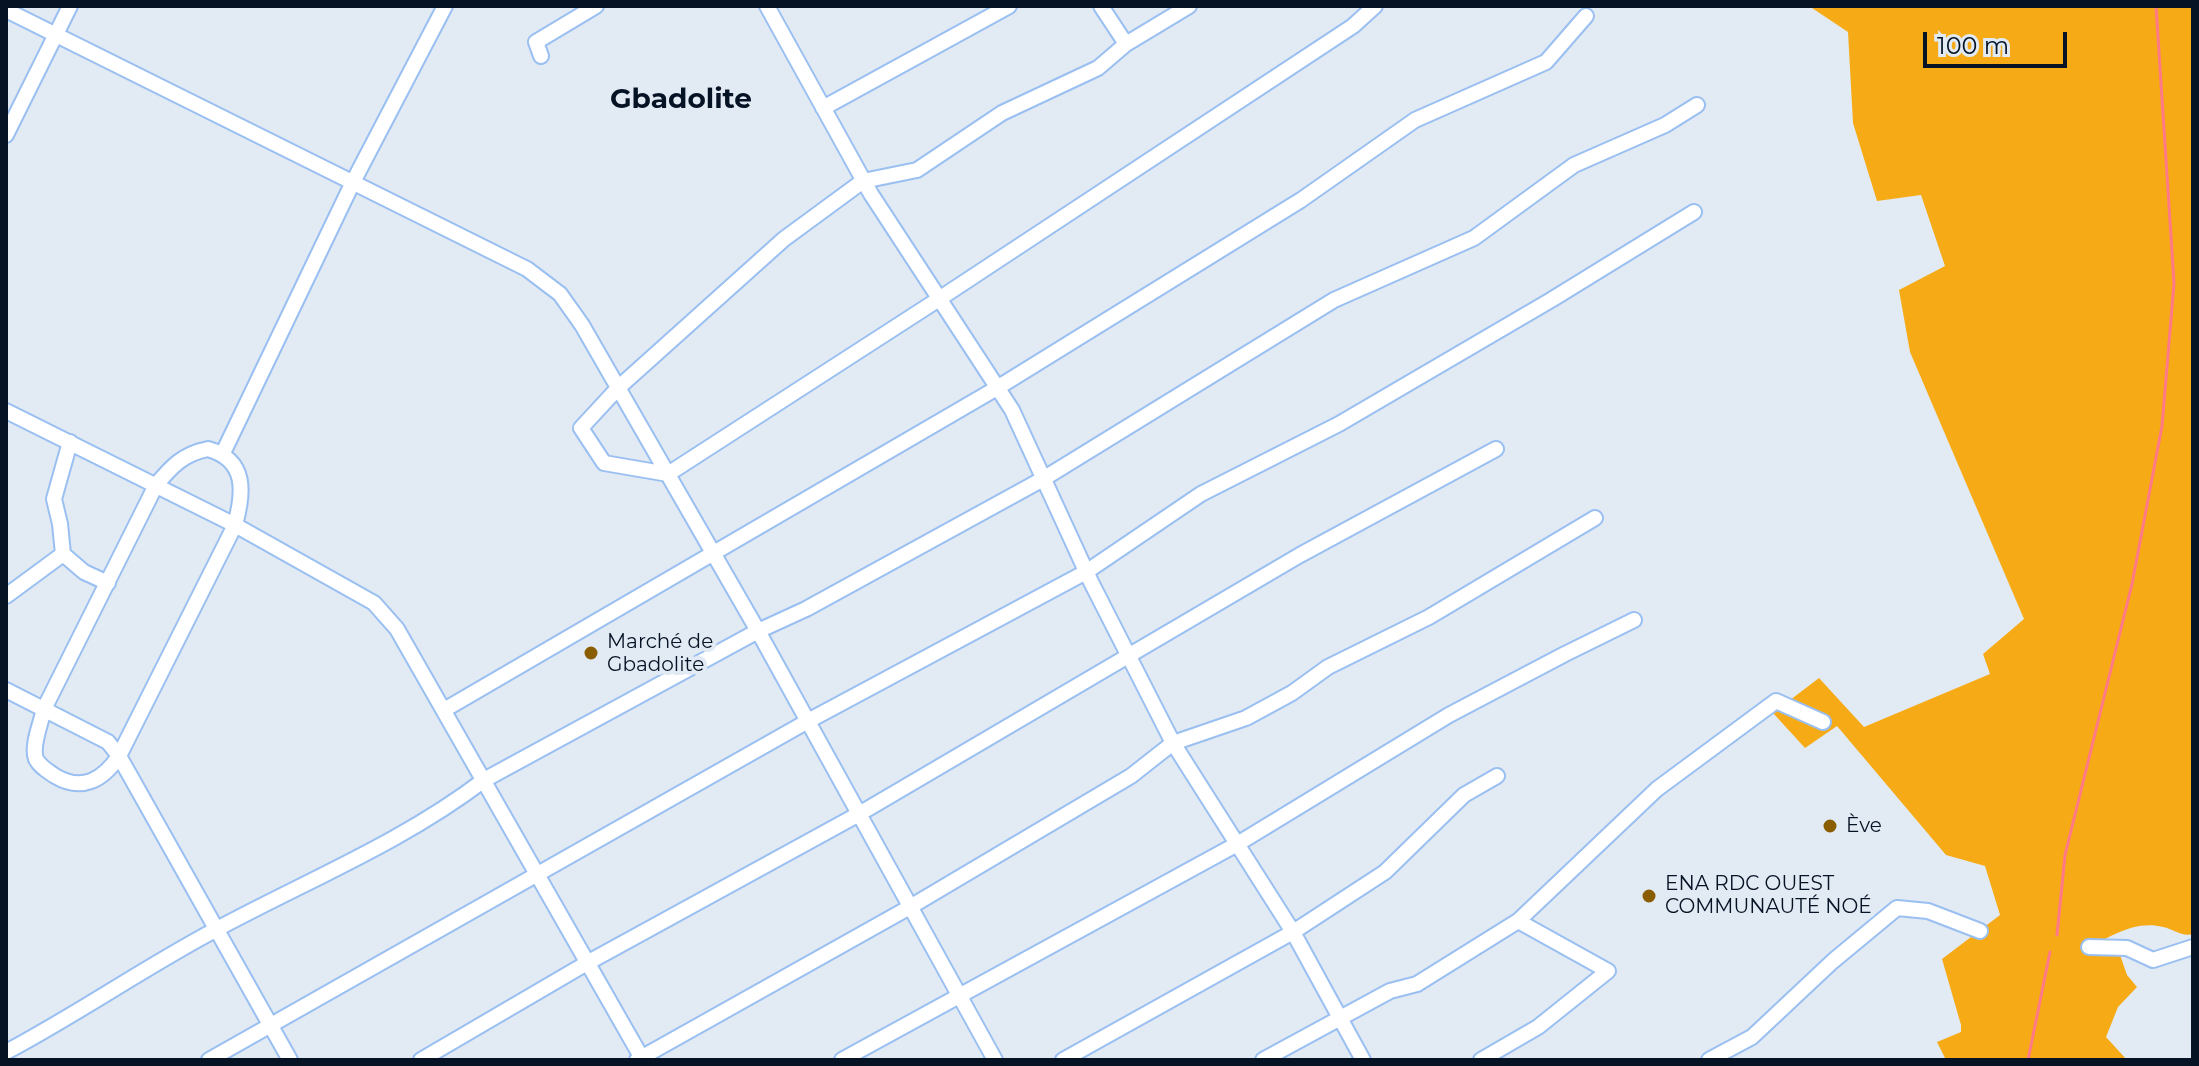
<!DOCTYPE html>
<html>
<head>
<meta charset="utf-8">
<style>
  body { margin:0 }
  #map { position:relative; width:2199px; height:1066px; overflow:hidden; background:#e2eaf4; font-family:Montserrat,sans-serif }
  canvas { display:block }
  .frame { position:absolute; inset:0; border:8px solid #061325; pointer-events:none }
  .scale { position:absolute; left:1923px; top:32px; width:144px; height:36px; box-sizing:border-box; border:4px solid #061325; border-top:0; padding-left:10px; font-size:24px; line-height:28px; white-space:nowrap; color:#061325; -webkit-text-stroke:6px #e2eaf4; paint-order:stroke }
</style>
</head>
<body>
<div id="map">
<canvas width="2199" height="1066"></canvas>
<div class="frame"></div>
<div class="scale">100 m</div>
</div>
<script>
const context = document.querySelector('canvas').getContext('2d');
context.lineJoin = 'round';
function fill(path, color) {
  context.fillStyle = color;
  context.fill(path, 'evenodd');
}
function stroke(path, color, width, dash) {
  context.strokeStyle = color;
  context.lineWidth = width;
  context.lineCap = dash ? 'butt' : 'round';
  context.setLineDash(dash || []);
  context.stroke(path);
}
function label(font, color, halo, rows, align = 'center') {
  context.font = font + ' Montserrat,sans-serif';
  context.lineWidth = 8;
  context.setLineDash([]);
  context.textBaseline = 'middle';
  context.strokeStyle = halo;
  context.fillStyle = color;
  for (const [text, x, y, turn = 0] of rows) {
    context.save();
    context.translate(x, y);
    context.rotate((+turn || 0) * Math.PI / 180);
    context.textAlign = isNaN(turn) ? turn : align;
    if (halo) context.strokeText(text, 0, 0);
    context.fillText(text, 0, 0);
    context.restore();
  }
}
fill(new Path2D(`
  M 1809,6 L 2193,6 L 2193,934 C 2181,937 2174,929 2163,927 C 2134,920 2110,937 2085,950 L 2119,952 L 2127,975 L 2137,987 L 2118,1007 L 2106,1037 L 2127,1060 L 1946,1060 L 1937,1042 L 1961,1032 L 1961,1025 L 1942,959 L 2000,915 L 1985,866 L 1946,855 L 1837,726 L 1805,748 L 1773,713 L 1819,678 L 1864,727 L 1990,674 L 1983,654 L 2024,619 L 1910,352 L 1899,290 L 1945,266 L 1921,195 L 1877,201 L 1853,123 L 1848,32 Z`), '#f6ab16');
stroke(new Path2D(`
  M 2057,935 L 2065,855 L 2132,584 L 2162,426 L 2174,283 L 2156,6
  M 2028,1060 L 2050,952`), '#ff7986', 3);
const minor = new Path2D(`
  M 767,6 L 871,194 L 1012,410 L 1091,582 L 1173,743 L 1293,932 L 1363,1060
  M 1101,6 L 1126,44
  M 1189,6 L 1126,44 L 1098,68 L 1002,113 L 917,170 L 863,181 L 784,239 L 618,388 L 581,428 L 604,463 L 668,474 L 939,299 L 1353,26 L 1375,6
  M 6,10 L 527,269 L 560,294 L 582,325 L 758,631 L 995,1060
  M 541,56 L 536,42 L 596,6
  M 823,108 L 1009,6
  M 6,135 L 70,6
  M 6,411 L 235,525 L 374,603 L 397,629 L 643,1060
  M 208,449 C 247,460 244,492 235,525 L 119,756 C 103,780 82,792 55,776 C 48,771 40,767 36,759 C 31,746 41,723 44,709 L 156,485 C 172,466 183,454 208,449 Z
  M 223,453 L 353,182 L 445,6
  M 63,554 L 60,524 L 54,499 L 70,442
  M 6,596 L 63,554 L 84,572 L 108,583
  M 6,690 L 108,742 L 119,756 L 290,1060
  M 444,710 L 997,388 L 1301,200 L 1415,120 L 1546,62 L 1586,16
  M 2089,947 L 2127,948 L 2153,960 L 2193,947
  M 6,1052 C 78,1014 145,967 217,929 C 306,881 403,842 484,780 L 758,631 L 806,609 L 1043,479 L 1334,300 L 1474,238 L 1574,165 L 1665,125 L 1697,105
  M 209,1060 L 808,721 L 1086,572 L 1201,494 L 1339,424 L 1551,300 L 1694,212
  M 421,1060 L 587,963 L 859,814 L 1300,555 L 1496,449
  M 637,1060 L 910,907 L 1131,776 L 1173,743 L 1246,718 L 1292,693 L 1328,667 L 1429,617 L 1595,518
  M 842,1060 L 1239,843 L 1449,715 L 1565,654 L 1634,620
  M 1063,1060 L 1293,932 L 1385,872 L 1464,795 L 1497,776
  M 1263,1060 L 1390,991 L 1417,984 L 1518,921 L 1657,789 L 1776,701 L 1823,722
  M 1481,1060 L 1538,1027 L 1608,971 L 1518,921
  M 1709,1060 L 1752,1037 L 1833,961 L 1897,908 L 1928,911 L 1980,931`);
stroke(minor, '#9abff1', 18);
stroke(minor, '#fff', 14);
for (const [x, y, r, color] of [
  [591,653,8,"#8a5d00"],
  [1830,826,8,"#8a5d00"],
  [1649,896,8,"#8a5d00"]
]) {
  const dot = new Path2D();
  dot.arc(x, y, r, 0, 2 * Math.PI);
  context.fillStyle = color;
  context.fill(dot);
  stroke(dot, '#e2eaf4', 3);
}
label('20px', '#061325', '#e2eaf4', [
  ["Marché de",607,642],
  ["Gbadolite",607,665],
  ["Ève",1846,826],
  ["ENA RDC OUEST",1665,884],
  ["COMMUNAUTÉ NOÉ",1665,907]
], 'left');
label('bold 28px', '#061325', '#e2eaf4', [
  ["Gbadolite",681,100]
]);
</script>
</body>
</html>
